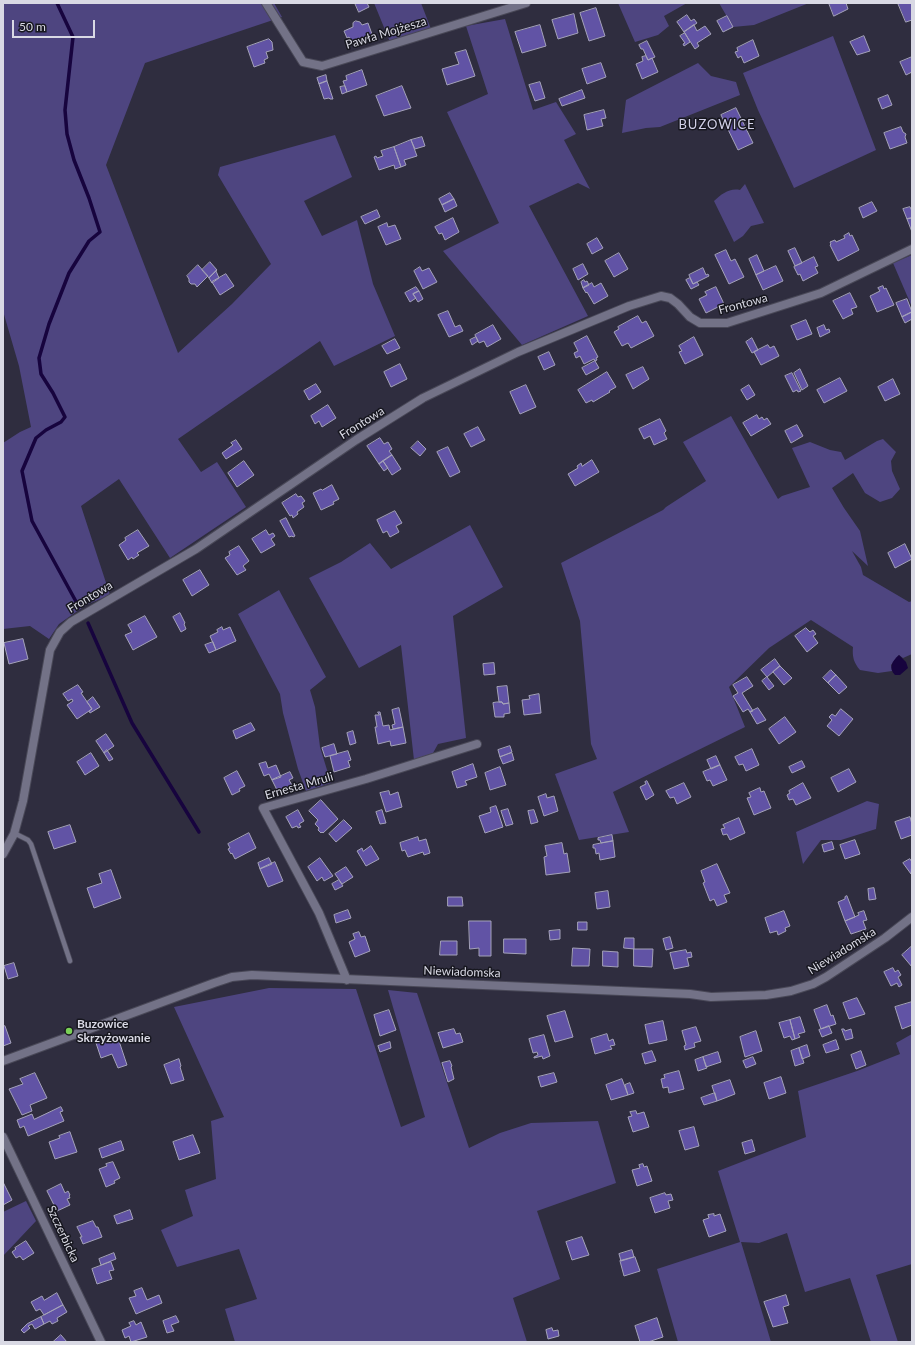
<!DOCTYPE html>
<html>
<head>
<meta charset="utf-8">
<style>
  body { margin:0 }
  #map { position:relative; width:915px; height:1345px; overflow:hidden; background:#2f2d3f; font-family:Lato,sans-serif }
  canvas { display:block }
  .frame { position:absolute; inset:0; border:4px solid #d9d9e4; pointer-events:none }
  .scale { position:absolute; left:12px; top:20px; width:83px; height:18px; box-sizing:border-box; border:2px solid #d9d9e4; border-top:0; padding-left:5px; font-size:12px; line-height:14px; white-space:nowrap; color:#d9d9e4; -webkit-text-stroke:3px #17171f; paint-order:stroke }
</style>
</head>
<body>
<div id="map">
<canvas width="915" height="1345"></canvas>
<div class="frame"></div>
<div class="scale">50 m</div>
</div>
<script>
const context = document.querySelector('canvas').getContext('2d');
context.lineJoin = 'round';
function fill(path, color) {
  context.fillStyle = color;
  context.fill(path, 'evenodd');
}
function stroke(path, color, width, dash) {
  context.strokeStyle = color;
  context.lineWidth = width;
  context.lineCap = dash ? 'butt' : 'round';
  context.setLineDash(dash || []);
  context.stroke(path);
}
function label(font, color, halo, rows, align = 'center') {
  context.font = font + ' Lato,sans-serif';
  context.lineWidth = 3;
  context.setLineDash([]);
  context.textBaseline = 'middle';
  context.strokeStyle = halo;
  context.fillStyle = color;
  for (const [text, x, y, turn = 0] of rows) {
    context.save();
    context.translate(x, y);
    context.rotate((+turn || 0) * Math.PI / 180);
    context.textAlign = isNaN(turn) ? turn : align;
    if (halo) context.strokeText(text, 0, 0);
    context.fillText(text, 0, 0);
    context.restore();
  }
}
fill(new Path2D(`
  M 3,3 L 274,3 L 282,17 L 145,63 L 106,165 L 178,353 L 232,304 L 271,264 L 218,175 L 220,167 L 335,135 L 352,177 L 304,201 L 322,236 L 357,220 L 373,284 L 395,336 L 334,366 L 320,341 L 178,439 L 201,472 L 217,462 L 246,507 L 170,558 L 119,479 L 81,506 L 110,595 L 86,605 L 59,624 L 49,639 L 30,626 L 3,629 L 3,443 L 20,432 L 31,427 L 19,366 L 3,311 Z
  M 374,3 L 421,3 L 431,29 L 390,42 Z
  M 618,3 L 687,3 L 664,16 L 669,26 L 658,35 L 635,42 Z
  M 719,3 L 809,3 L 754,25 L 733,27 Z
  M 505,19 L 533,110 L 556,102 L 576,134 L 564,140 L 590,189 L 578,183 L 529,206 L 588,316 L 522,345 L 443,251 L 499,223 L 447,112 L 488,94 L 466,26 Z
  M 833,36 L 876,150 L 794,188 L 758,110 L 743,73 Z
  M 698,63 L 711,76 L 736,82 L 740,95 L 660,127 L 646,128 L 622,133 L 626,100 Z
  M 745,184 L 764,223 L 751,226 L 743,236 L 734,242 L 714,201 C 722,194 729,188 740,190 Z
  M 912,255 L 912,307 L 893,263 Z
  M 731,416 L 778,499 L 782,496 L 810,487 L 792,448 L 810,442 L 830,450 L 841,452 L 845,460 L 877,441 L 883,439 L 896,452 L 891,461 L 892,471 L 900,489 L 892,498 L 880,502 L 865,493 L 853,473 L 832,488 L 844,508 L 860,531 L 868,566 L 852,551 L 861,567 L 863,575 L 909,602 L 912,601 L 912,654 L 903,658 L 899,655 L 891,665 L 892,671 L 878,673 L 860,670 C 854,663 852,657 853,647 L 811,620 L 769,648 L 729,687 L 745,727 L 613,792 L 629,832 L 579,840 L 555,774 L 597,759 L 591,744 L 580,621 L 561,563 L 663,510 L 666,507 L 706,481 L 683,442 Z
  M 470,525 L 503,587 L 453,616 L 466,738 L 438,744 L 433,753 L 414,760 L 401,645 L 359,668 L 309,578 L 341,562 L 370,543 L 391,569 Z
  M 279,590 L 326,677 L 310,690 L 315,707 L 320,747 L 331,783 L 306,791 L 298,769 L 283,713 L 280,694 L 238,614 Z
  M 867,801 L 879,804 L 876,829 L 841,840 L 821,840 L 803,864 L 796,832 Z
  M 269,988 L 356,989 L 401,1127 L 425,1117 L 388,990 L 417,993 L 469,1148 L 500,1133 L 531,1123 L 598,1121 L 616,1183 L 537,1211 L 560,1279 L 513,1298 L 527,1342 L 235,1342 L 225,1309 L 257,1299 L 239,1249 L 177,1267 L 161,1230 L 193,1216 L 185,1190 L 216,1179 L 211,1121 L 224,1117 L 174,1007 Z
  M 912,1034 L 912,1264 L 876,1275 L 898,1342 L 871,1342 L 850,1278 L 805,1292 L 787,1233 L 759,1243 L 741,1242 L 771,1342 L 678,1342 L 657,1269 L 740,1242 L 718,1171 L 806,1137 L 798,1091 L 857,1071 L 900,1054 L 896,1043 Z
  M 26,1201 L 36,1221 L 3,1256 L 3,1212 Z`), '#4e4580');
fill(new Path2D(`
  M 899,655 L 906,662 L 908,668 L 900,675 L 895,675 C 888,668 892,661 899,655 Z`), '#17043e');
stroke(new Path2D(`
  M 57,3 L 73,37 L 65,110 L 67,134 L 74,160 L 89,198 L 100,232 L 89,241 L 69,273 L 49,324 L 39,358 L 41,374 L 53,393 L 65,417 L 61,422 L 46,430 L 36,438 L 22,471 L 32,521 L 79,607
  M 88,623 L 132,723 L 199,832`), '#17043e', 3.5);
const building = new Path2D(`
  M 355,3 L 367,3 L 369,7 L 359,12 Z
  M 829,3 L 846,3 L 848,9 L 834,16 Z
  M 898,3 L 912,3 L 912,20 L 906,22 Z
  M 596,8 L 605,36 L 589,41 L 580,13 Z
  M 574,14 L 578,33 L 558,39 L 552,20 Z
  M 687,15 L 691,21 L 694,19 L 697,23 L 684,32 L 677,22 Z
  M 727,16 L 733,27 L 723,32 L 717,21 Z
  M 356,21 L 360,22 L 362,25 L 368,23 L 373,37 L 352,44 L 349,37 L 347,38 L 344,31 L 353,27 L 353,23 Z
  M 540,25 L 546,46 L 522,53 L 515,32 Z
  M 694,25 L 697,31 L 705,26 L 711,34 L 697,43 L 699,46 L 695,49 L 684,32 Z
  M 685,33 L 690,42 L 684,46 L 683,44 L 685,43 L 680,36 Z
  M 864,36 L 870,51 L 857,55 L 850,42 Z
  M 269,39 L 272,42 L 273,50 L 266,52 L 268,58 L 264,60 L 265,63 L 254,67 L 247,47 Z
  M 753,40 L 759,56 L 744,63 L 741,56 L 738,58 L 735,52 L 738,51 L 737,48 Z
  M 647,41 L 655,57 L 648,60 L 643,49 L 641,49 L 639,45 Z
  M 466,50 L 475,76 L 447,85 L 442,69 L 459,64 L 455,53 Z
  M 646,56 L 648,60 L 652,58 L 658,72 L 642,79 L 636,64 L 643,61 L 642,57 Z
  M 912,57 L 912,72 L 906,75 L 900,62 Z
  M 601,63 L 606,77 L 587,84 L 582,69 Z
  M 362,70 L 367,85 L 347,92 L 343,81 L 347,80 L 346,76 Z
  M 326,75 L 327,81 L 319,84 L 317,78 Z
  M 327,81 L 333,99 L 330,99 L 329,98 L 324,99 L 319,84 Z
  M 540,82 L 545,98 L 535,101 L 529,85 Z
  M 345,86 L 347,92 L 342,94 L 340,87 Z
  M 402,86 L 411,108 L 384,116 L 376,96 Z
  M 582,90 L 585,98 L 562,106 L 559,99 Z
  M 888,95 L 892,105 L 882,109 L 878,99 Z
  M 736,108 L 753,143 L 738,150 L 721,115 Z
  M 604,110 L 606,118 L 601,119 L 603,126 L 587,130 L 584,115 Z
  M 901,127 L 903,132 L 906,134 L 905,137 L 907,143 L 890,149 L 884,133 Z
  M 422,137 L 425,146 L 415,149 L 411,140 Z
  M 411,140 L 417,156 L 404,160 L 406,165 L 401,167 L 394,147 Z
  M 394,147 L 401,167 L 395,169 L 394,165 L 379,170 L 374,157 L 376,156 L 377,158 L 383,156 L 381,151 Z
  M 450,193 L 454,199 L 442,205 L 439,199 Z
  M 454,199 L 457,206 L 445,212 L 442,205 Z
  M 872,202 L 877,211 L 863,218 L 859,208 Z
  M 910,207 L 912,211 L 912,218 L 907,219 L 903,209 Z
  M 377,210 L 380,217 L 365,224 L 361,217 Z
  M 453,218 L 459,232 L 445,240 L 442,233 L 439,234 L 435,227 Z
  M 912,218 L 912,232 L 907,219 Z
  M 387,223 L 388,227 L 395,225 L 401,239 L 386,245 L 378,227 Z
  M 849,233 L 850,236 L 852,235 L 859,250 L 838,261 L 830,245 L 831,244 L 830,242 L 835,240 L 836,242 L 845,238 L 844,236 Z
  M 597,238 L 603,248 L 592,254 L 587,244 Z
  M 795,248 L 802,263 L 795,266 L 788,251 Z
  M 726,250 L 731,261 L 735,259 L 744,277 L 729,284 L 715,255 Z
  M 619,253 L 628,269 L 614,277 L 605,261 Z
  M 757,255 L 764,271 L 756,275 L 749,259 Z
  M 814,257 L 818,266 L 815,267 L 818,273 L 803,281 L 800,274 L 798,275 L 794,267 Z
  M 210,262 L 217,270 L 209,278 L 202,270 Z
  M 583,264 L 588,274 L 578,280 L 573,269 Z
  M 198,265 L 208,276 L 197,287 L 195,284 L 191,284 L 189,282 L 189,279 L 187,276 Z
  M 776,266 L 783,281 L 763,290 L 756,275 Z
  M 420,267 L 422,271 L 429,268 L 437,282 L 423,289 L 414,271 Z
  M 703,268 L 706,275 L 708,274 L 709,276 L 693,284 L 689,275 Z
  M 216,271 L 219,278 L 212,283 L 209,278 Z
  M 226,274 L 234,286 L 220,295 L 212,282 Z
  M 690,278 L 693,284 L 697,282 L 699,285 L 691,289 L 686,280 Z
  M 584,280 L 585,282 L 587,281 L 589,285 L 583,288 L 581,282 Z
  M 592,283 L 594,287 L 601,283 L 608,296 L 594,304 L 587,292 L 586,293 L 583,288 Z
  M 883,286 L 884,289 L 886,288 L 894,305 L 877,312 L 870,296 L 880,291 L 878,288 Z
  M 416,287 L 419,291 L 413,294 L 416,298 L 410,302 L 405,293 Z
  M 716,287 L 724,304 L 706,313 L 699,299 L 707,295 L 705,292 Z
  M 419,291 L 423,299 L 418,302 L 413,294 Z
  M 850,293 L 857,307 L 851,309 L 853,314 L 843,319 L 833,301 Z
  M 907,299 L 912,312 L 902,317 L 896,303 Z
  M 448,311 L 455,327 L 460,325 L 463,331 L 449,337 L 438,315 Z
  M 912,312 L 912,319 L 905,323 L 902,317 Z
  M 638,316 L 642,323 L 646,321 L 654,336 L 631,348 L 628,343 L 622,346 L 614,332 L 619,329 L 618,327 Z
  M 806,320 L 812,334 L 797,340 L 791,326 Z
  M 493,325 L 501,339 L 487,347 L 484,341 L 479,343 L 475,335 Z
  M 824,325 L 826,330 L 829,329 L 830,332 L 820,337 L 817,328 Z
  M 587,336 L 598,357 L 596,358 L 597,360 L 595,361 L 594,359 L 584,364 L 580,356 L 576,358 L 574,353 L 578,351 L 574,343 Z
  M 476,337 L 478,341 L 472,345 L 470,340 Z
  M 694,337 L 703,355 L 685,364 L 679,352 L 682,351 L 679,346 Z
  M 752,338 L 758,350 L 752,353 L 746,342 Z
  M 395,339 L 400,348 L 387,354 L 382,346 Z
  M 768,345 L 770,348 L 774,346 L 779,356 L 761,365 L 754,352 Z
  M 549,352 L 555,365 L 544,370 L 538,357 Z
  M 595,361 L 599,368 L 586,375 L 582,368 Z
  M 400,364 L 407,379 L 391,387 L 384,372 Z
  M 643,367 L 649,379 L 633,389 L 626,375 Z
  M 800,369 L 808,386 L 802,390 L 794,373 Z
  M 607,372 L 616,387 L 609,391 L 610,392 L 593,402 L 592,400 L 586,403 L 578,390 Z
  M 792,373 L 801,391 L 798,392 L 797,390 L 793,392 L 785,376 Z
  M 840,378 L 847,391 L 824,403 L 817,390 Z
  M 893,379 L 900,394 L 885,401 L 878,387 Z
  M 316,384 L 321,392 L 309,400 L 304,391 Z
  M 526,385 L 536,407 L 520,414 L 510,392 Z
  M 749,385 L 755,395 L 747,400 L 741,390 Z
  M 328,405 L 336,418 L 322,427 L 319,421 L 315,424 L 311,416 Z
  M 757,415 L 759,419 L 762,417 L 764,420 L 767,418 L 771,424 L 751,436 L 743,423 Z
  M 660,419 L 666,431 L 664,433 L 667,439 L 654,445 L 650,436 L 644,439 L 639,429 Z
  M 797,425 L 803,436 L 791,443 L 785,431 Z
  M 478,427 L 485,440 L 471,447 L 464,434 Z
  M 380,438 L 384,444 L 388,442 L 392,449 L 389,451 L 392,455 L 379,464 L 367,446 Z
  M 236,440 L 242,449 L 226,459 L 222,453 L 233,445 L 231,443 Z
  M 418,441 L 426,449 L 420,456 L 411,448 Z
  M 448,447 L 460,472 L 450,477 L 437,452 Z
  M 392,455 L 401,469 L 392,475 L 383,461 Z
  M 592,460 L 599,472 L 575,486 L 568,474 L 578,468 L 577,466 L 581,463 L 582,466 Z
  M 244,461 L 254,475 L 237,487 L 228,473 Z
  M 383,461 L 388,468 L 384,471 L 379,464 Z
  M 332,485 L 339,499 L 333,502 L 334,504 L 321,510 L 313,493 L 321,489 L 322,490 Z
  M 296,494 L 298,497 L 301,496 L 305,501 L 302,503 L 304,507 L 297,512 L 298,514 L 293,518 L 292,515 L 290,516 L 282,503 Z
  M 395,511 L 402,523 L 396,526 L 399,532 L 390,537 L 387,531 L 383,533 L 377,520 Z
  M 286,518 L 295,536 L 293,537 L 292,536 L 289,537 L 280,521 Z
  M 138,530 L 149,546 L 137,553 L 139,555 L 133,559 L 132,557 L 128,560 L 119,545 L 126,540 L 125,538 Z
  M 266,530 L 269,535 L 273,533 L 275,536 L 271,539 L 275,545 L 261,553 L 252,539 Z
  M 905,544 L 912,559 L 895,568 L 888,553 Z
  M 239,546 L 249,561 L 243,566 L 246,570 L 237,575 L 225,558 L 230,555 L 229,552 Z
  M 200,570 L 209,585 L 192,596 L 183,580 Z
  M 180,613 L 185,623 L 184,624 L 186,629 L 181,632 L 173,617 Z
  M 145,616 L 157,637 L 133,650 L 125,635 L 132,632 L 128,625 Z
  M 222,627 L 223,630 L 230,627 L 236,641 L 216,650 L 210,636 L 218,632 L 217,630 Z
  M 806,628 L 810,632 L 813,630 L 816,634 L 813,636 L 818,643 L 807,652 L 795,636 Z
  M 23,639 L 28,659 L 9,664 L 4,643 Z
  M 213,642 L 216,650 L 209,653 L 205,645 Z
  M 775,659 L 780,666 L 767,677 L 761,670 Z
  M 494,663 L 495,674 L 484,675 L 483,664 Z
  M 780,666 L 792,678 L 784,685 L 773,672 Z
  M 831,670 L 836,675 L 828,683 L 823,678 Z
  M 836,675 L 847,687 L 839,694 L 828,683 Z
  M 747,677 L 753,686 L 742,693 L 753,711 L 750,712 L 748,709 L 743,712 L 733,696 L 738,693 L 733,685 Z
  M 767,677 L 774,686 L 769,690 L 762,681 Z
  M 78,685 L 83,692 L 81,693 L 92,709 L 77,719 L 67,705 L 73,701 L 72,699 L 68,701 L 63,694 Z
  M 507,686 L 509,703 L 503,704 L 502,702 L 499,702 L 497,687 Z
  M 539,694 L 541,713 L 524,715 L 522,700 L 530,699 L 529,696 Z
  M 93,697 L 100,707 L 90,713 L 89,711 L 92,709 L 87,702 Z
  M 497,702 L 502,702 L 503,704 L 509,703 L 510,713 L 504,714 L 504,717 L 495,717 L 493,703 Z
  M 399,708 L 403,727 L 393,729 L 392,725 L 395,724 L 392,710 Z
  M 758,708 L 766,720 L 757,724 L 750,712 Z
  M 841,709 L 853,719 L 839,736 L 827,726 L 832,720 L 829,717 L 832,714 L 835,716 Z
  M 378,712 L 380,712 L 383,726 L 389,725 L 390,730 L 403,727 L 406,743 L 391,746 L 390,741 L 378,744 L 375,727 L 377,727 L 375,715 L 379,715 Z
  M 785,717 L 796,732 L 779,744 L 769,729 Z
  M 251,723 L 255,730 L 236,739 L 233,731 Z
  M 353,731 L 356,743 L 350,745 L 347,733 Z
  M 106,734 L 114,746 L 104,753 L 96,741 Z
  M 334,744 L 337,754 L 325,757 L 322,748 Z
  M 510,746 L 512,752 L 500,757 L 498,750 Z
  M 752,749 L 759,765 L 746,771 L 743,764 L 739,765 L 735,757 Z
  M 107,750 L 113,759 L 109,761 L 104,753 Z
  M 348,751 L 351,760 L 348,761 L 350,767 L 334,772 L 330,756 Z
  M 91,753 L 99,766 L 85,775 L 77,762 Z
  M 512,753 L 514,760 L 503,764 L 500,757 Z
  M 716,756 L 720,765 L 711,769 L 707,760 Z
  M 802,761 L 805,767 L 792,773 L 789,767 Z
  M 266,762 L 268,768 L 276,765 L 281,777 L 272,780 L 269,774 L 264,776 L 259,764 Z
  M 473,764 L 477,777 L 465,781 L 467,785 L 457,788 L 452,772 Z
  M 720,765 L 727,780 L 713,786 L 710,780 L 707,781 L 703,772 Z
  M 500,767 L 506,785 L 490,790 L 485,773 Z
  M 849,769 L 856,782 L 838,792 L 831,778 Z
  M 237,771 L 245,786 L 239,789 L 240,791 L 232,795 L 224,778 Z
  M 290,772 L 293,778 L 289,780 L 293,787 L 279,794 L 272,780 Z
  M 647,781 L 654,795 L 646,800 L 640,787 L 646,784 L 645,782 Z
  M 684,783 L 691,797 L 677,804 L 674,797 L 670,798 L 666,791 Z
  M 803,783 L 811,798 L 796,805 L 793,799 L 789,800 L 787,795 L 790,793 L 789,791 Z
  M 760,788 L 761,792 L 764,791 L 771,808 L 754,815 L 747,798 L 751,797 L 749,793 Z
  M 389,791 L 390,795 L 398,792 L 402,807 L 386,812 L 380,793 Z
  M 546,794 L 547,798 L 554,796 L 558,811 L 544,816 L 538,797 Z
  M 321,800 L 338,819 L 323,833 L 322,832 L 321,833 L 318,830 L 319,828 L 315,824 L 318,820 L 309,811 Z
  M 496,806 L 503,827 L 485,833 L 479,816 L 491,812 L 490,808 Z
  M 508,809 L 513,824 L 506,826 L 501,811 Z
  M 298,810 L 304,821 L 299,824 L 301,827 L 298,828 L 297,826 L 292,828 L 286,817 Z
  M 382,810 L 386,823 L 380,824 L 376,812 Z
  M 534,810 L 538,822 L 531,824 L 528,811 Z
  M 910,817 L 912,824 L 912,835 L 901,839 L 895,822 Z
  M 739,818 L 745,833 L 730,840 L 727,834 L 723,835 L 721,829 L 725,828 L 723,825 Z
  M 344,820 L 352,828 L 336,842 L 329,834 Z
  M 70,825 L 76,842 L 54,849 L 48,832 Z
  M 249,833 L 256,848 L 235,859 L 232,853 L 231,854 L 228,849 L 230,848 L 228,844 Z
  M 612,835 L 613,841 L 601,843 L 600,840 L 598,840 L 598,838 Z
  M 418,837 L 419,841 L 426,839 L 430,853 L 424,855 L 423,852 L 408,857 L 405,850 L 402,851 L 400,843 Z
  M 855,840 L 860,854 L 845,859 L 840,845 Z
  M 613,841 L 615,857 L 600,860 L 599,853 L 596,854 L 595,848 L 593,848 L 593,845 Z
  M 832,842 L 834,849 L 824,852 L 822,845 Z
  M 562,843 L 564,854 L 567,853 L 570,872 L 546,875 L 544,857 L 547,856 L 545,846 Z
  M 371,846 L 379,859 L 366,866 L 357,851 L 362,848 L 363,851 Z
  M 269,858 L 272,864 L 260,869 L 258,863 Z
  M 320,858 L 333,876 L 324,881 L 322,877 L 317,881 L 308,867 Z
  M 910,859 L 912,862 L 911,874 L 903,863 Z
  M 275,862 L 283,881 L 268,887 L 260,869 Z
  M 717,864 L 730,893 L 724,895 L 727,902 L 717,906 L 714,899 L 710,901 L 703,883 L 705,882 L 701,871 Z
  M 346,867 L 353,877 L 342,884 L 335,874 Z
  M 111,870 L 121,898 L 94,908 L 87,888 L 102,883 L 99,874 Z
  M 339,880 L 343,886 L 335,890 L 332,884 Z
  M 874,888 L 876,899 L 869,900 L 868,889 Z
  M 608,891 L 610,907 L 597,909 L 595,893 Z
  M 847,896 L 855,917 L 845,921 L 838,902 L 845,899 L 845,897 Z
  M 448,897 L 462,897 L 463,906 L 448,906 Z
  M 348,910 L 351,918 L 336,923 L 334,915 Z
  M 784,911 L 790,926 L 785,928 L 786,931 L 778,935 L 777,931 L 770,933 L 765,918 Z
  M 864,911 L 867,920 L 863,921 L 866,929 L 851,934 L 845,921 L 859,915 L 858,913 Z
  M 469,921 L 491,921 L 491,956 L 479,956 L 479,948 L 470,949 Z
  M 578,922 L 587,922 L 587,930 L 578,930 Z
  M 560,930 L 560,939 L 550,940 L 549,931 Z
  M 359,932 L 361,937 L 365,936 L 370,951 L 355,957 L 349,942 L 355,939 L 353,934 Z
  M 670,937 L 673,948 L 666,950 L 663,939 Z
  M 625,938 L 634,938 L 634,949 L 624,948 Z
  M 504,939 L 526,939 L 526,954 L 504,953 Z
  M 441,941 L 457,941 L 457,955 L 440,955 Z
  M 912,946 L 912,967 L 902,955 Z
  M 573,948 L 590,949 L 589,966 L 572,966 Z
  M 634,949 L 653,949 L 652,967 L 634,966 Z
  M 686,950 L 687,953 L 691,952 L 692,957 L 687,958 L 689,966 L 674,969 L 670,953 Z
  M 603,951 L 618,952 L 618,967 L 603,966 Z
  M 14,963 L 18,976 L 8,979 L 4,966 Z
  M 893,968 L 895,972 L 898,970 L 901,975 L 898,977 L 902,985 L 899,987 L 897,983 L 891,986 L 884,972 Z
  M 857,998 L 865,1014 L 849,1019 L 843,1003 Z
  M 912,1002 L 912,1025 L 902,1029 L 895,1007 Z
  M 827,1005 L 831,1016 L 833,1015 L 836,1024 L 821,1029 L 814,1010 Z
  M 389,1010 L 396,1030 L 380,1036 L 374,1015 Z
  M 565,1011 L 573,1037 L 555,1042 L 547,1016 Z
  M 800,1017 L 805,1032 L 798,1034 L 800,1037 L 795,1039 L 790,1020 Z
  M 790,1020 L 795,1039 L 792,1040 L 790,1036 L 784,1038 L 779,1023 Z
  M 663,1021 L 667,1040 L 649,1044 L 645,1025 Z
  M 5,1026 L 11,1043 L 3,1046 L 3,1027 Z
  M 829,1026 L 832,1033 L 822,1037 L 819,1030 Z
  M 696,1027 L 701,1041 L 694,1043 L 695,1047 L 685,1050 L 684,1046 L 686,1045 L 682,1031 Z
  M 454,1029 L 456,1034 L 460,1033 L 463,1042 L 443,1048 L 438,1033 Z
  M 842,1029 L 844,1029 L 845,1031 L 851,1029 L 853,1038 L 846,1040 Z
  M 756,1031 L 762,1051 L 745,1057 L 740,1037 Z
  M 607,1034 L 609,1041 L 613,1039 L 615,1045 L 610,1046 L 612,1049 L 595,1054 L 591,1039 Z
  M 544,1035 L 550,1056 L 543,1059 L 542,1056 L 534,1058 L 534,1057 L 538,1055 L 537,1052 L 533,1053 L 529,1039 Z
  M 114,1037 L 115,1039 L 118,1038 L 127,1065 L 118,1068 L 112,1054 L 101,1058 L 96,1043 Z
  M 836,1040 L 839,1049 L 826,1053 L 823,1045 Z
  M 390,1042 L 391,1048 L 380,1052 L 378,1046 Z
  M 807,1045 L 810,1056 L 802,1059 L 799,1048 Z
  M 799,1048 L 804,1063 L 795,1066 L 791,1051 Z
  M 652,1051 L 656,1061 L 645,1064 L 642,1054 Z
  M 861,1051 L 866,1065 L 856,1069 L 851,1055 Z
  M 718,1052 L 721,1062 L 706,1067 L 703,1057 Z
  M 703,1057 L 707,1068 L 698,1071 L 695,1060 Z
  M 753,1057 L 756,1064 L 746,1068 L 743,1061 Z
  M 179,1059 L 181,1066 L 180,1067 L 184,1080 L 171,1084 L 164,1065 Z
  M 450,1061 L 452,1066 L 451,1067 L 454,1079 L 448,1082 L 442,1063 Z
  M 679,1071 L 684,1089 L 669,1093 L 668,1087 L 663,1088 L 661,1079 L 665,1078 L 664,1075 Z
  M 35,1073 L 47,1098 L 30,1105 L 32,1111 L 22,1115 L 9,1089 L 23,1084 L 20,1079 Z
  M 554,1073 L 557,1082 L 541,1087 L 538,1077 Z
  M 781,1077 L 786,1093 L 769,1099 L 764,1083 Z
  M 622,1079 L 628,1095 L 611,1100 L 606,1085 Z
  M 730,1080 L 735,1094 L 717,1101 L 712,1086 Z
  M 630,1083 L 634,1093 L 628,1095 L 625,1085 Z
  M 715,1093 L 717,1101 L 704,1105 L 701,1098 Z
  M 61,1107 L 63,1111 L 60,1112 L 64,1121 L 28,1136 L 24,1126 L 20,1128 L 17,1120 L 32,1114 L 34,1119 Z
  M 636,1111 L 637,1114 L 644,1112 L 649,1127 L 633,1132 L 628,1117 L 632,1116 L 630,1112 Z
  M 694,1127 L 699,1146 L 685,1150 L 679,1131 Z
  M 70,1132 L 77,1152 L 55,1159 L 49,1142 L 60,1138 L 59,1136 Z
  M 193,1135 L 200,1153 L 179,1160 L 173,1142 Z
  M 752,1140 L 755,1151 L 745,1154 L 742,1143 Z
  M 121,1141 L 124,1150 L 102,1158 L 99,1149 Z
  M 113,1162 L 120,1178 L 114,1181 L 115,1183 L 106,1187 L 99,1169 L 107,1166 L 106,1164 Z
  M 643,1164 L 644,1167 L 647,1166 L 652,1181 L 637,1186 L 632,1170 L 640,1168 L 639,1165 Z
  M 4,1184 L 12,1200 L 3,1205 L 3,1185 Z
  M 61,1184 L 65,1193 L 68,1191 L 70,1195 L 69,1196 L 70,1198 L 67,1199 L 70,1205 L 57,1211 L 47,1191 Z
  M 665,1193 L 666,1195 L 671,1194 L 673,1200 L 668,1201 L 670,1208 L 655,1213 L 650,1198 Z
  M 130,1210 L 133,1219 L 117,1224 L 114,1216 Z
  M 714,1214 L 714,1216 L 720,1214 L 726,1231 L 709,1237 L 703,1220 L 709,1218 L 708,1215 Z
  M 93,1221 L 96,1227 L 98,1227 L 102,1237 L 83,1244 L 80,1237 L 82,1237 L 77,1227 Z
  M 582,1237 L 589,1255 L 572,1260 L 566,1242 Z
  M 26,1241 L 34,1253 L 23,1260 L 20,1256 L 16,1258 L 12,1252 L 16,1249 L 15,1248 Z
  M 632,1250 L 634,1257 L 621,1261 L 619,1254 Z
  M 114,1253 L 116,1259 L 101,1265 L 99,1259 Z
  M 635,1257 L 640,1271 L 624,1276 L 620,1261 Z
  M 111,1262 L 114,1270 L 109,1271 L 112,1279 L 97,1284 L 92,1269 Z
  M 142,1288 L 147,1300 L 159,1295 L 162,1303 L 136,1314 L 129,1298 L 136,1296 L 134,1291 Z
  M 57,1293 L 63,1305 L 44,1315 L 40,1309 L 36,1311 L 31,1302 L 42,1296 L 44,1300 Z
  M 786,1295 L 789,1305 L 783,1307 L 788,1323 L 773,1327 L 764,1302 Z
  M 63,1305 L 67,1312 L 57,1318 L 58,1321 L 52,1324 L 50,1321 L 44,1324 L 41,1317 Z
  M 176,1316 L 179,1322 L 171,1325 L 174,1331 L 167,1333 L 163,1321 Z
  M 41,1317 L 44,1324 L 35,1329 L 32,1324 L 28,1326 L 30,1328 L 24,1333 L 21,1330 L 27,1324 Z
  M 657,1318 L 663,1337 L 648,1342 L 640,1342 L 635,1326 Z
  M 134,1321 L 136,1325 L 141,1322 L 147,1337 L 131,1342 L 129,1336 L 125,1338 L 122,1330 L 131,1326 L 129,1323 Z
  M 552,1328 L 553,1331 L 558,1330 L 559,1336 L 548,1339 L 546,1330 Z
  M 61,1335 L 67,1342 L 53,1342 Z`);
fill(building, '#6153a5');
stroke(building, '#a4a2b9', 1);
const service = new Path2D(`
  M 14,833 L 28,840 L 31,844 L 70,961`);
const minor = new Path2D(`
  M 266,3 L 303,62 L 322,66 L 526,3
  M 3,854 L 14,834 L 23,801 L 50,650 L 60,632 L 71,622 L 196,549 L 356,440 L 423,398 L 518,352 L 629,306 L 661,296 L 670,298 L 678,304 L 690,317 L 700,323 L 727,323 L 821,293 L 912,249
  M 347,980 L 319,913 L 263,808 L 366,779 L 477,744
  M 3,1061 L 214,983 L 232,977 L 252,975 L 690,994 L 711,997 L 766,995 L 791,991 L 813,984 L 826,977 L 885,938 L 912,917
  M 3,1137 L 101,1342`);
stroke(service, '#494857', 6);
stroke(minor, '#494857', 10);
stroke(service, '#737287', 4.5);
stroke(minor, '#737287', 8);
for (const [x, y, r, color] of [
  [69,1031,4,"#7ad156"]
]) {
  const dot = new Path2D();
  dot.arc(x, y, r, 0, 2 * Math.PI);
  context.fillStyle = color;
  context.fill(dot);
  stroke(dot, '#17171f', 1.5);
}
label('12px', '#d9d9e4', '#17171f', [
  ["Pawła Mojżesza",386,33,-17],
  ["Frontowa",743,304,-15],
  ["Frontowa",362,423,-32],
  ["Frontowa",90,597,-31],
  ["Ernesta Mruli",299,786,-16],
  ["Niewiadomska",842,951,-32],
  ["Niewiadomska",462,972,2],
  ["Szczerbicka",63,1234,65]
]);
label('bold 12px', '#d9d9e4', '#17171f', [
  ["Buzowice",77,1024],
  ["Skrzyżowanie",77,1038]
], 'left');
context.letterSpacing = '1px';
label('13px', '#d2d1e8', '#17171f', [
  ["BUZOWICE",717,125]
]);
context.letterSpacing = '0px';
</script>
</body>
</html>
